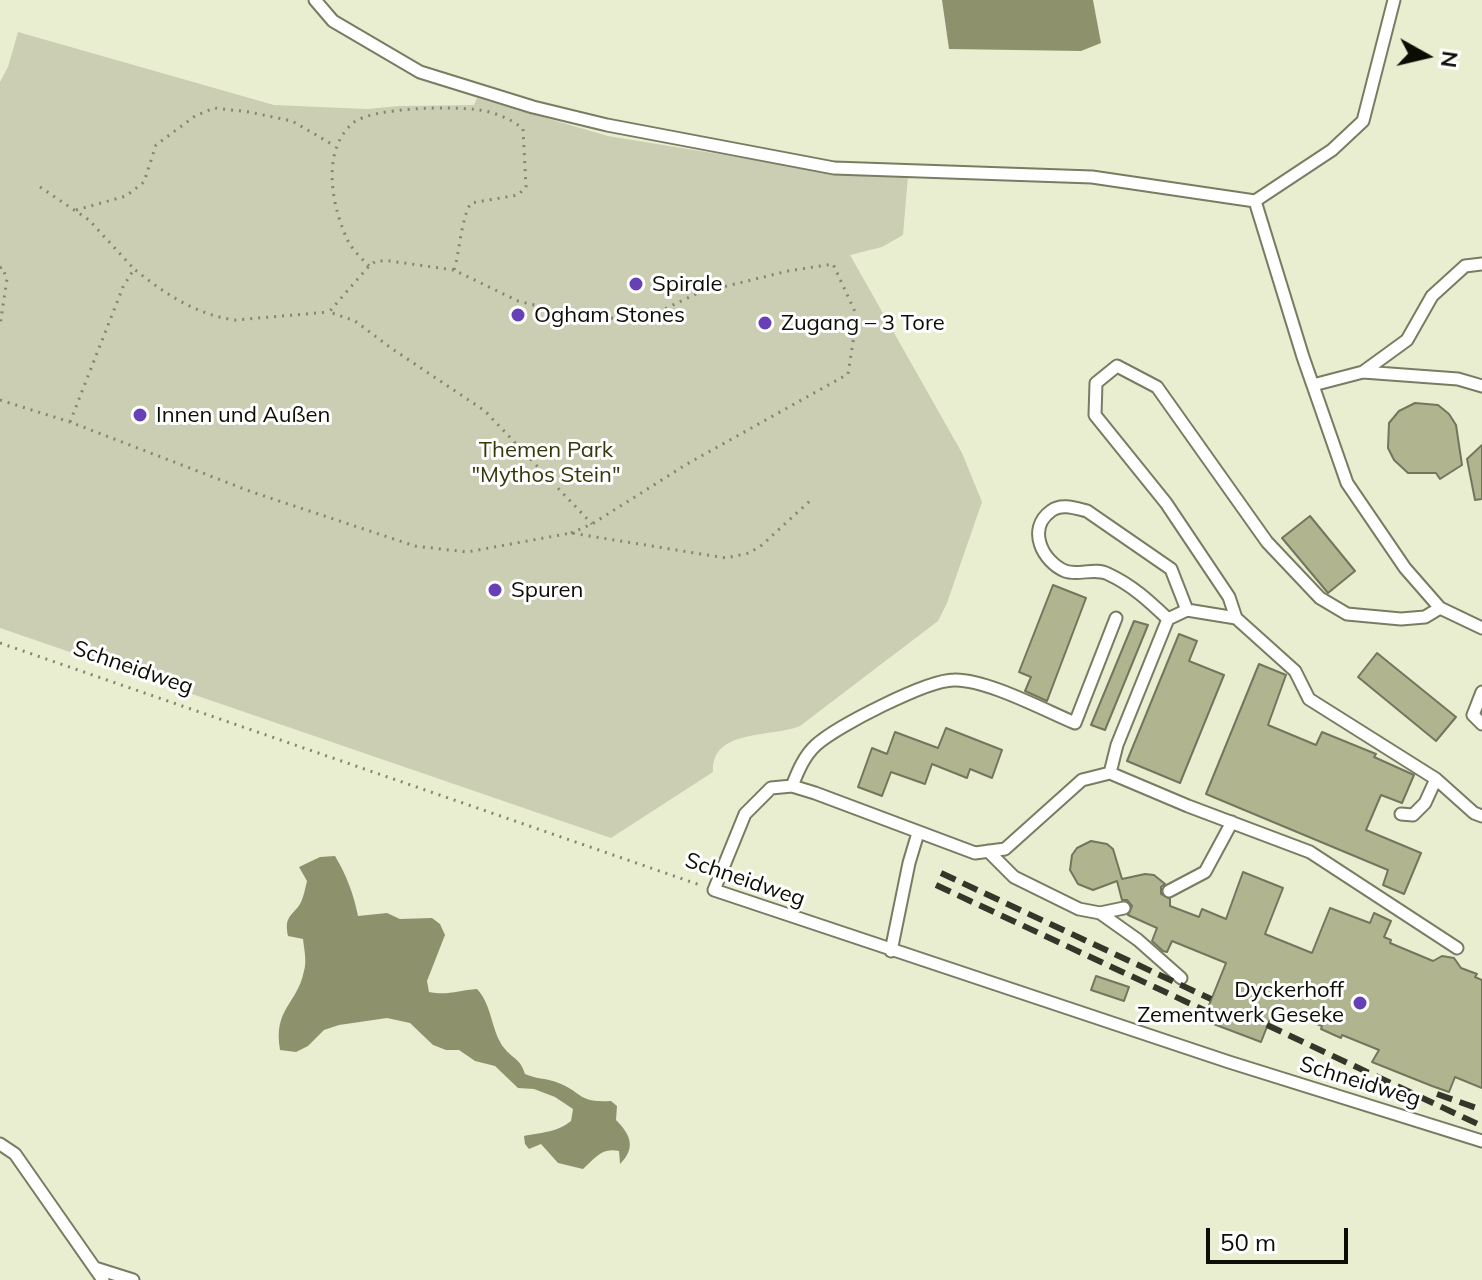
<!DOCTYPE html>
<html>
<head>
<meta charset="utf-8">
<style>
  body { margin:0 }
  #map { position:relative; width:1482px; height:1280px; overflow:hidden; background:#eaeed1; font-family:Mulish,sans-serif }
  canvas { display:block }
  .north { position:absolute; left:1386px; top:16px; width:80px; height:80px; -webkit-text-stroke:6px #fff; paint-order:stroke; rotate:98deg; font-size:22px; font-weight:700; line-height:32px; text-align:center; color:#0c0d04 }
  .north::after { content:''; display:block; margin:auto; width:28px; height:36px; background:#0c0d04; clip-path:polygon(50% 0,100% 100%,50% 72%,0 100%) }
  .scale { position:absolute; left:1206px; top:1228px; width:142px; height:36px; box-sizing:border-box; border:4px solid #0c0d04; border-top:0; padding-left:10px; font-size:24px; line-height:28px; white-space:nowrap; color:#0c0d04; -webkit-text-stroke:6px #fff; paint-order:stroke }
</style>
</head>
<body>
<div id="map">
<canvas width="1482" height="1280"></canvas>
<div class="north">N</div>
<div class="scale">50 m</div>
</div>
<script>
const context = document.querySelector('canvas').getContext('2d');
context.lineJoin = 'round';
function fill(path, color) {
  context.fillStyle = color;
  context.fill(path, 'evenodd');
}
function stroke(path, color, width, dash) {
  context.strokeStyle = color;
  context.lineWidth = width;
  context.lineCap = dash ? 'butt' : 'round';
  context.setLineDash(dash || []);
  context.stroke(path);
}
function label(font, color, halo, rows, align = 'center') {
  context.font = font + ' Mulish,sans-serif';
  context.lineWidth = 6;
  context.setLineDash([]);
  context.textBaseline = 'middle';
  context.strokeStyle = halo;
  context.fillStyle = color;
  for (const [text, x, y, turn = 0] of rows) {
    context.save();
    context.translate(x, y);
    context.rotate((+turn || 0) * Math.PI / 180);
    context.textAlign = isNaN(turn) ? turn : align;
    if (halo) context.strokeText(text, 0, 0);
    context.fillText(text, 0, 0);
    context.restore();
  }
}
fill(new Path2D(`
  M 18,32 L 274,105 L 367,109 L 398,106 L 474,105 L 477,98 L 608,136 L 835,173 L 908,176 L 903,235 L 882,247 L 850,255 L 962,453 L 982,502 L 947,603 L 938,621 L 800,726 C 772,738 711,728 713,772 L 611,838 L 0,628 L 0,82 L 8,67 Z`), '#cbceb3');
fill(new Path2D(`
  M 942,0 L 1093,0 L 1101,43 L 1081,51 L 949,49 Z
  M 335,856 C 346,874 354,895 358,916 L 387,913 L 400,919 L 432,918 L 440,924 L 445,935 L 427,981 L 429,992 C 447,996 459,990 477,989 C 493,1006 491,1033 505,1049 C 514,1060 520,1058 525,1074 C 536,1079 545,1078 556,1082 C 584,1092 576,1103 611,1101 L 617,1106 L 616,1120 C 631,1135 636,1148 620,1164 L 619,1151 C 602,1147 595,1158 583,1169 L 558,1163 L 541,1144 L 529,1149 L 525,1144 L 524,1136 C 542,1132 556,1133 571,1121 L 573,1109 L 555,1097 L 534,1089 L 518,1088 L 495,1066 L 475,1061 L 459,1050 L 446,1050 L 433,1045 L 410,1023 L 387,1018 L 339,1025 L 324,1030 L 308,1046 L 296,1052 L 280,1050 C 273,1008 297,1005 304,971 C 307,961 304,949 303,939 L 288,936 C 285,920 288,918 298,907 C 303,901 305,889 307,881 L 299,867 L 320,857 Z`), '#8d926d');
const building = new Path2D(`
  M 1415,403 L 1438,405 L 1449,414 L 1456,425 L 1462,465 L 1440,479 L 1436,473 L 1408,473 L 1394,460 L 1388,448 L 1389,423 L 1399,411 Z
  M 1482,445 L 1482,499 L 1475,500 L 1467,459 Z
  M 1310,516 L 1355,571 L 1328,593 L 1282,538 Z
  M 1053,585 L 1086,598 L 1047,701 L 1025,691 L 1031,677 L 1019,672 Z
  M 1134,621 L 1148,625 L 1105,730 L 1091,725 Z
  M 1179,634 L 1197,641 L 1189,661 L 1224,675 L 1180,783 L 1127,761 Z
  M 1377,653 L 1456,717 L 1436,741 L 1358,677 Z
  M 1259,664 L 1286,675 L 1268,725 L 1316,745 L 1322,732 L 1376,754 L 1374,757 L 1414,775 L 1402,803 L 1381,795 L 1366,830 L 1421,853 L 1404,894 L 1383,885 L 1388,870 L 1206,794 Z
  M 946,728 L 1002,750 L 992,778 L 970,769 L 967,778 L 932,764 L 925,784 L 891,772 L 882,796 L 858,787 L 872,748 L 887,754 L 895,732 L 938,748 Z
  M 1091,841 L 1107,844 L 1113,849 L 1122,879 L 1145,874 L 1154,875 L 1165,884 L 1161,887 L 1161,894 L 1170,899 L 1170,906 L 1199,917 L 1202,909 L 1226,919 L 1243,872 L 1283,888 L 1265,934 L 1312,953 L 1330,908 L 1370,923 L 1374,913 L 1391,921 L 1384,937 L 1391,940 L 1390,943 L 1433,961 L 1442,956 L 1454,958 L 1461,968 L 1477,974 L 1475,977 L 1482,980 L 1482,1088 L 1455,1077 L 1449,1092 L 1432,1086 L 1372,1062 L 1379,1050 L 1342,1035 L 1341,1038 L 1332,1034 L 1321,1029 L 1322,1026 L 1274,1009 L 1261,1042 L 1203,1020 L 1226,963 L 1172,941 L 1167,952 L 1163,951 L 1152,941 L 1157,928 L 1128,915 L 1132,906 L 1127,900 L 1122,900 L 1117,881 L 1093,890 L 1078,884 L 1070,870 L 1072,855 L 1077,848 Z
  M 1096,976 L 1129,987 L 1124,1001 L 1091,990 Z`);
fill(building, '#b0b48f');
stroke(building, '#73765d', 2);
const lane = new Path2D(`
  M 315,0 L 333,21 L 420,72 L 533,107 L 607,125 L 834,168 L 1092,177 L 1255,201 L 1303,357 L 1347,483 L 1405,568 L 1440,608 L 1482,628
  M 1255,201 L 1332,150 L 1363,121 L 1394,0
  M 1363,372 L 1458,379 L 1482,386
  M 1313,385 L 1363,372 L 1407,340 L 1432,296 L 1465,266 L 1482,264
  M 1440,608 L 1425,617 L 1401,619 L 1347,614 L 1320,598 L 1267,542 L 1157,387 L 1117,366 L 1096,383 L 1095,415 L 1166,503 L 1229,597 L 1236,618 L 1295,671 L 1309,699 L 1436,779 L 1474,813 L 1482,816
  M 1187,610 L 1236,618
  M 1482,692 L 1473,715 L 1482,724
  M 1110,773 L 1117,745 L 1168,619 C 1149,601 1132,585 1108,574 C 1095,567 1078,576 1065,571 C 1043,562 1026,529 1051,511 C 1061,503 1075,508 1087,511 L 1171,569 L 1187,610 L 1168,619
  M 792,786 C 798,771 804,756 816,745 C 837,726 927,680 954,680 C 986,679 1044,710 1075,723 L 1116,618
  M 1401,814 L 1413,815 L 1425,803 L 1436,779
  M 988,851 L 1014,877 L 1079,909 L 1100,913 L 1124,908
  M 1169,891 L 1205,872 L 1232,822
  M 1100,913 L 1138,940 L 1181,978
  M 1457,948 L 1310,852 L 1188,806 L 1110,773 L 1082,780 L 1005,849 L 975,853 L 815,793 L 792,786 L 771,788 L 745,814 L 714,890 L 1229,1062 L 1482,1141
  M 891,951 L 909,863 L 918,833
  M 0,1144 L 15,1154 L 103,1280
  M 95,1268 L 133,1280`);
stroke(lane, '#787c62', 15);
stroke(new Path2D(`
  M 40,187 L 89,220 L 134,269
  M 76,210 L 126,196 L 144,182 L 156,145 L 195,116 L 214,108 L 249,112 L 292,121 L 335,146
  M 369,266 C 362,259 354,251 349,243 C 332,209 320,151 353,123 C 372,107 454,106 479,110 C 494,112 512,119 523,129 L 526,187 L 518,195 L 471,203 C 461,218 460,251 454,270
  M 0,268 L 2,267 L 7,279 L 0,325
  M 0,400 L 70,422 L 252,492 L 415,546 L 467,552 L 571,533 L 726,558 L 749,553 L 762,545 L 812,499
  M 70,422 L 123,287 L 134,269 C 164,293 196,315 235,320 L 329,312
  M 571,533 L 592,524 L 687,464 L 848,374 L 857,316 L 833,264 L 788,271 L 698,293 L 652,315 L 618,319 L 555,310 L 518,301 L 454,270 L 390,261 L 376,261 L 369,266 L 329,312 L 355,321 L 391,348 L 485,411 L 592,524
  M 0,643 L 700,885`), '#838672', 3, [2, 6]);
stroke(lane, '#fff', 11);
stroke(new Path2D(`
  M 941,873 L 1211,999
  M 936,885 L 1206,1011
  M 1267,1025 L 1482,1126
  M 1437,1094 L 1482,1110`), '#343629', 6, [16, 8]);
for (const [x, y, r, color] of [
  [636,284,8,"#6740b8"],
  [518,315,8,"#6740b8"],
  [765,323,8,"#6740b8"],
  [140,415,8,"#6740b8"],
  [495,590,8,"#6740b8"],
  [1360,1003,8,"#6740b8"]
]) {
  const dot = new Path2D();
  dot.arc(x, y, r, 0, 2 * Math.PI);
  context.fillStyle = color;
  context.fill(dot);
  stroke(dot, '#fff', 3);
}
label('22px', '#0c0d04', '#fff', [
  ["Spirale",652,284],
  ["Ogham Stones",534,315],
  ["Zugang – 3 Tore",781,323],
  ["Innen und Außen",156,415],
  ["Spuren",511,590],
  ["Dyckerhoff",1344,990,"right"],
  ["Zementwerk Geseke",1344,1015,"right"]
], 'left');
label('22px', '#353809', '#fff', [
  ["Themen Park",546,450],
  ["\"Mythos Stein\"",546,475]
]);
label('22px', '#0c0d04', '#fff', [
  ["Schneidweg",133,668,19],
  ["Schneidweg",745,880,19],
  ["Schneidweg",1360,1082,17]
]);
</script>
</body>
</html>
